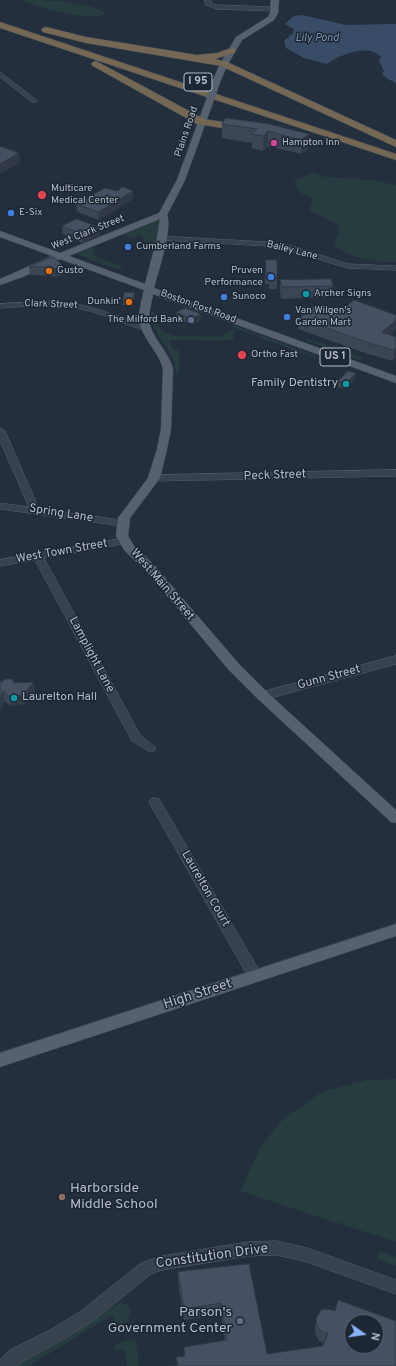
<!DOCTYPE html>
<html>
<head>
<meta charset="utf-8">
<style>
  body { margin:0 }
  #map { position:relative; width:396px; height:1366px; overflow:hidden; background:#242f3e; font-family:Overpass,sans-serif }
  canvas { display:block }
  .north { position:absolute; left:344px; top:1314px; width:40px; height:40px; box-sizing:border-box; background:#1d2633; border:1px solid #59626f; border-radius:50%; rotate:103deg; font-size:11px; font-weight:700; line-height:16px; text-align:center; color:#b4bcc9 }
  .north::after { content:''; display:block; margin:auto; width:14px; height:18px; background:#8ab4f8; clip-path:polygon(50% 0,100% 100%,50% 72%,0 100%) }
</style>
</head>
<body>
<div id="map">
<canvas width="396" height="1366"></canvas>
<div class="north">N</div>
</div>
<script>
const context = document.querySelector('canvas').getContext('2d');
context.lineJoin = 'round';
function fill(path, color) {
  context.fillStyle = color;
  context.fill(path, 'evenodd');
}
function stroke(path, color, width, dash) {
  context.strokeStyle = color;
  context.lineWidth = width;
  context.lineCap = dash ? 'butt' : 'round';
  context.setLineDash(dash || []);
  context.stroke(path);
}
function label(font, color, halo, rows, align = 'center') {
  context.font = font + ' Overpass,sans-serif';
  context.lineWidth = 3;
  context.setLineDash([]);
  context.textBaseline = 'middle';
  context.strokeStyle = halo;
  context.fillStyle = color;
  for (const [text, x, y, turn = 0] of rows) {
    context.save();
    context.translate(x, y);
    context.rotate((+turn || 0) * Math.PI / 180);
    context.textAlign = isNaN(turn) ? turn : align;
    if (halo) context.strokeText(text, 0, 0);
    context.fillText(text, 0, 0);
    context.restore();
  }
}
fill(new Path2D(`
  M 21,0 C 50,0 81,0 107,13 C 92,23 38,7 21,0 Z
  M 313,173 L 326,177 L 371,180 L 396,185 L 396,262 C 370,262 356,260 334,245 L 339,231 L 337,224 L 309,210 L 313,199 L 300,193 L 294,181 Z
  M 157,220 L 161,220 L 155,246 L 144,242 L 142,235 L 135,236 L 135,239 L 123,234 Z
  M 92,247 L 96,249 L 93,254 L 95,256 L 123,267 L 123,268 L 116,269 L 77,254 Z
  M 151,311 L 154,312 L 159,327 L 166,333 L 175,336 L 222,337 L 233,329 L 235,330 L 233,332 L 234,340 L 170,340 L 172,348 L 179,351 L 179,373 L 176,373 C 176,349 150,336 151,311 Z
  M 233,325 L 316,356 L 316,358 L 229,326 Z
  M 307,338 L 363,358 L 362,359 L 359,360 L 305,340 Z
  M 396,1079 L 396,1242 L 240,1191 L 261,1146 L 284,1118 L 322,1092 L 367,1080 Z
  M 380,1251 L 396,1257 L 396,1266 L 377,1259 Z
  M 120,1302 L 128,1305 L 131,1311 L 128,1321 L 122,1325 L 116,1323 L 112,1315 L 29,1366 L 16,1366 L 67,1338 Z
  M 130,1339 L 134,1339 L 136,1342 L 139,1366 L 127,1366 L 125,1350 L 117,1350 L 114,1349 L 115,1345 Z`), '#263c3f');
fill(new Path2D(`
  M 302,15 L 346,25 L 396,24 L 396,83 L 388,79 L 382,74 L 384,71 L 379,61 L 381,57 C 369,43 339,55 327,64 L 304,58 L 286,48 L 284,41 L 293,33 L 294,29 L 285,24 L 294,16 Z`), '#394c67');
const minor = new Path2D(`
  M 205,0 L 211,0 L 211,3 L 217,5 L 274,7 L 277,9 L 274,11 L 216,9 L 206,5 Z
  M 0,72 L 36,100 L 36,102 L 32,102 L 0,77 Z
  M 159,236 L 267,242 L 292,246 L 348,264 L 396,266 L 396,270 L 347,268 L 288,250 L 267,246 L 162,240 L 159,240 Z
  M 47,301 C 88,302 111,315 149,326 L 150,328 L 149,330 L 143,330 C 125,324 108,316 90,311 C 61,303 30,306 0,308 L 0,304 Z
  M 0,428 L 5,431 L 39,509 L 122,520 L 125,521 L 127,523 L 125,525 L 122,526 L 0,509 L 0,503 L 29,507 L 0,441 Z
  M 396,470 L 396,476 L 154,481 L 149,478 L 154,475 Z
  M 124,538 L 128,539 L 129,541 L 128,543 L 44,558 L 140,735 L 156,748 L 154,751 L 150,752 L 132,741 L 35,560 L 0,566 L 0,560 Z
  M 396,656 L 396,664 L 263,700 L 259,699 L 257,696 L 259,693 Z
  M 155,798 L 159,799 L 260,972 L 262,976 L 260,980 L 255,981 L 250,980 L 149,802 L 151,799 Z
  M 277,1241 L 307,1248 L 396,1280 L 396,1294 L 307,1262 L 277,1255 L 248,1256 L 162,1270 L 151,1274 L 93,1321 L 62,1340 L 22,1362 L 17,1366 L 0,1366 L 0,1360 L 10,1350 L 50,1330 L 81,1311 L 141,1263 L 162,1256 L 248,1242 Z`);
const major = new Path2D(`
  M 271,0 L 279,0 L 278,13 L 274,20 L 242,40 L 228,64 L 220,82 L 219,84 L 213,84 L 212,82 L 220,64 L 236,37 L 268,17 L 270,13 Z
  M 208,95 L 211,95 L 215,97 L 185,180 L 167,215 C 173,228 158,272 154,288 L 396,376 L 396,383 L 153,294 C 152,301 149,311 149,319 C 150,337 169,351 173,369 L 171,429 L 167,449 L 160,478 L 130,518 L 128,536 L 134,546 L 155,566 L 238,663 L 268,693 L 396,810 L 396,823 L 391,822 L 258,699 L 228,669 L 147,572 L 125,551 L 116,536 L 118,518 L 148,478 L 157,449 L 161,429 L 163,369 C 159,351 140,337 139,318 C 139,309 142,299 144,290 L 60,259 L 25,276 L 0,285 L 0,279 L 52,256 L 0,237 L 0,231 L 60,253 L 159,213 L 177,180 ZM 160,219 L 157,238 L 145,284 L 69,256 Z
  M 396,924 L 396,936 L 0,1067 L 0,1053 Z`);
const highway = new Path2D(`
  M 0,22 L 396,154 L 396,160 L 0,28 Z
  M 46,27 L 86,37 L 197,55 L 217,53 L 228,49 L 234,49 L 236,51 L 234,53 L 215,59 L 227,62 L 396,140 L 396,147 L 221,66 L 86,43 L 43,32 L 41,30 L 43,28 Z
  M 96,61 L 204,119 L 242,125 L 247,128 L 242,131 L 197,124 L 93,66 L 91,64 L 93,62 Z`);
stroke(minor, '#565f6c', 1);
stroke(major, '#414a57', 1);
stroke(highway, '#434c59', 1);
fill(minor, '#38414e');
fill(major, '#56606e');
fill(highway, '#746855');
const majorBridge = new Path2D(`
  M 211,97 L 216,82`);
stroke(majorBridge, '#414a57', 8, []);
stroke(majorBridge, '#56606e', 8);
fill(new Path2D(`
  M 222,124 L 309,134 L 308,149 L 301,154 L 268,146 L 263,151 L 252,148 L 252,143 L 222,138 Z
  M 133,191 L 133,199 L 99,220 L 77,212 L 76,204 Z
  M 62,226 L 100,235 L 82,243 L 63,234 Z
  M 266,260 L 277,278 L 277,289 L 269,289 L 269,284 L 265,284 Z
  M 63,266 L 64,275 L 55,277 L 53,276 L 30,275 L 29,267 Z
  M 280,280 L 333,286 L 332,297 L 281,299 L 280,291 Z
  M 135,298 L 132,306 L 123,305 L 123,299 Z
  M 176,313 L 201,320 L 193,325 L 176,319 Z
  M 299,318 L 391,335 L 396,337 L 396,358 L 393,361 L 368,354 L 298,329 Z
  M 356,373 L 355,379 L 346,389 L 338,387 L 338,381 Z
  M 13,679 L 14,683 L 35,692 L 23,704 L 11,706 L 4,701 L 0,711 L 0,682 Z
  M 249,1264 L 267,1354 L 323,1346 L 324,1343 L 319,1341 L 316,1336 L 315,1330 L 316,1319 L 396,1366 L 177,1365 L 176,1357 L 184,1356 L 184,1347 L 225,1341 L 221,1314 L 184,1320 L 178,1283 L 178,1272 Z`), '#3b4654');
fill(new Path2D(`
  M 268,131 L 268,146 L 263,151 L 264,136 Z
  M 309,134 L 308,149 L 301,154 L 301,140 Z
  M 19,153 L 20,163 L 0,174 L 0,164 Z
  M 133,191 L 133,199 L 99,220 L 98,212 Z
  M 99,227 L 100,235 L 82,243 L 82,234 Z
  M 63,266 L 64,275 L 55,277 L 54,269 Z
  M 135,293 L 135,298 L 132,306 L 132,300 Z
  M 201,314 L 201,320 L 193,325 L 192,319 Z
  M 396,320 L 396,330 L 381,343 L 382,332 Z
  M 396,348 L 396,358 L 393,361 L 394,350 Z
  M 356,373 L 355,379 L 346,389 L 346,383 Z
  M 34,682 L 35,692 L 23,704 L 11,706 L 10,697 Z
  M 3,691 L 4,701 L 0,711 L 0,700 Z`), '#303945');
const building = new Path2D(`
  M 226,118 L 269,124 L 309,134 L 301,140 L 268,131 L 264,136 L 252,134 L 257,129 L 222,124 Z
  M 0,146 L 19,153 L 0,164 Z
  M 123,187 L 133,191 L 98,212 L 76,204 L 105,188 L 117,191 Z
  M 77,219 L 99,227 L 82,234 L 62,226 Z
  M 54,257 L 63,266 L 54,269 L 53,267 L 29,267 L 44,260 Z
  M 266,260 L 277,260 L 277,278 L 270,278 L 270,273 L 266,273 Z
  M 331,279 L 333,286 L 282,287 L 280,280 Z
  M 125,292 L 135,293 L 132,300 L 123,299 Z
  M 354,300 L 396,315 L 396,320 L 382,332 L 396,337 L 396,348 L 394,350 L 369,343 L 299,318 L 315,305 L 339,313 Z
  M 185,308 L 201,314 L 192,319 L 176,313 Z
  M 348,371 L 356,373 L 346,383 L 338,381 Z
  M 5,679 L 13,679 L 13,683 L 34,682 L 22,695 L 10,697 L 3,691 L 0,700 L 0,682 L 2,682 Z
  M 249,1264 L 267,1354 L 323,1346 L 328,1333 L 321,1331 L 317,1325 L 316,1319 L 321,1310 L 328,1309 L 335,1311 L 338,1300 L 396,1321 L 396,1366 L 168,1366 L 178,1365 L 176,1357 L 185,1356 L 184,1347 L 227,1340 L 221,1303 L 184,1309 L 178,1272 ZM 352,1322 L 376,1322 L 376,1346 L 352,1346 Z`);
fill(building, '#455162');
stroke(building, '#303945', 1);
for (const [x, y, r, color] of [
  [274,143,4,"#d1479c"],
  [42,195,5,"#e0444e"],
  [11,213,4,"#3f7fe0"],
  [128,247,4,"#3f7fe0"],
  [49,271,4,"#e8710a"],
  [271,277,4,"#3f7fe0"],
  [306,294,4,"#0f9aa8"],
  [224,297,4,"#3f7fe0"],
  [129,302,4,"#e8710a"],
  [287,317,4,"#3f7fe0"],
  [191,320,4,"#5c6f8a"],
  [242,355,5,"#e0444e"],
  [346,384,4,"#0f9aa8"],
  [14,698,4,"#0f9aa8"],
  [62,1197,4,"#8d6e63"],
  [240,1321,4,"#5c6f8a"]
]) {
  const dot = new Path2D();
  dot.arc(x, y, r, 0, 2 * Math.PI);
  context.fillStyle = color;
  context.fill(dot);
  stroke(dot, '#1d2633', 1.5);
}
label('10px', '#b4bcc9', '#1d2633', [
  ["Plains Road",187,132,-71],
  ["West Clark Street",88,233,-22],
  ["Bailey Lane",292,251,14],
  ["Clark Street",51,305,2],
  ["Boston Post Road",198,307,20]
]);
label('10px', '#b4bcc9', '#1d2633', [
  ["Hampton Inn",282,143],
  ["Multicare",51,189],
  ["Medical Center",51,201],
  ["E-Six",19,213],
  ["Cumberland Farms",136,247],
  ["Gusto",57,271],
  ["Pruven",263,271,"right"],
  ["Performance",263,283,"right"],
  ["Archer Signs",314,294],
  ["Sunoco",232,297],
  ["Dunkin'",121,302,"right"],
  ["Van Wilgen's",295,311],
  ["Garden Mart",295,323],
  ["The Milford Bank",183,320,"right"],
  ["Ortho Fast",251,355]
], 'left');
label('italic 11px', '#7c92b1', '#1d2633', [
  ["Lily Pond",317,39]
]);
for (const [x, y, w] of [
  [198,82,28],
  [335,357,30]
]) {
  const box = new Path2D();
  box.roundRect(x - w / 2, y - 9, w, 18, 3);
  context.fillStyle = '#1d2633';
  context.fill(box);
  stroke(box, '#b4bcc9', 1);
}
label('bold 11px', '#b4bcc9', null, [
  ["I 95",198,82],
  ["US 1",335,357]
]);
label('12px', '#b4bcc9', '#1d2633', [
  ["Family Dentistry",338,384],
  ["Laurelton Hall",22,698,"left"]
], 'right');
label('12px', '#b4bcc9', '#1d2633', [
  ["Peck Street",275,476,-2],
  ["Spring Lane",61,514,9],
  ["West Town Street",62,552,-10],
  ["West Main Street",162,585,49],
  ["Lamplight Lane",91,655,62],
  ["Gunn Street",329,678,-15],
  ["Laurelton Court",205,889,60]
]);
label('14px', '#b4bcc9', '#1d2633', [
  ["High Street",198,995,-18],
  ["Constitution Drive",212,1257,-8]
]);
label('14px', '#b4bcc9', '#1d2633', [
  ["Harborside",70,1189],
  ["Middle School",70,1205],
  ["Parson's",232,1313,"right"],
  ["Government Center",232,1329,"right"]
], 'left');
</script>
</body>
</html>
